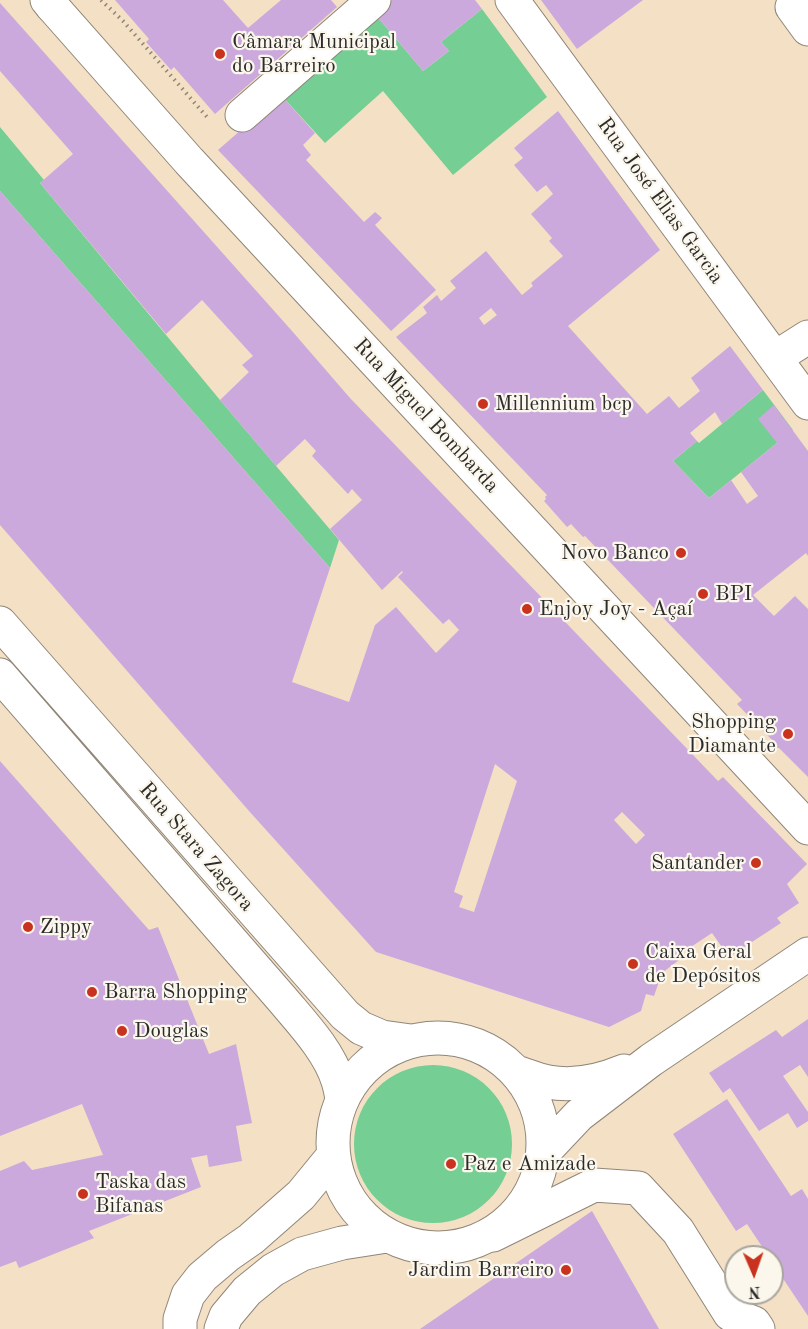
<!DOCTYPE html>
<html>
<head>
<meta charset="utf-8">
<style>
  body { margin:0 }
  #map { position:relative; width:808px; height:1329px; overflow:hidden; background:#f4e0c5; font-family:"Old Standard TT",serif }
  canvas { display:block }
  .north { position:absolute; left:724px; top:1245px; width:60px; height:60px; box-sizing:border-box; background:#fbf7ec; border:2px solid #a8a59f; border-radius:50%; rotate:178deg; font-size:16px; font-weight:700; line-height:24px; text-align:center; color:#2b2b2b }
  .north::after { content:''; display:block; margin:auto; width:21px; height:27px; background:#c8321e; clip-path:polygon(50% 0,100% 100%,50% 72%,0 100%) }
</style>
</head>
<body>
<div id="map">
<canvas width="808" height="1329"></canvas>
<div class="north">N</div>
</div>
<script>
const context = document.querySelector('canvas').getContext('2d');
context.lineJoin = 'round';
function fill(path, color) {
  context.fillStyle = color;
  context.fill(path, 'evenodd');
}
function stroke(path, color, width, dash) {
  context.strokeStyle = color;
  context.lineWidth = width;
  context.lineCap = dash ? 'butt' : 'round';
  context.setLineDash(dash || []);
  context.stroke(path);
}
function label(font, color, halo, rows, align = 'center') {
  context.font = font + ' "Old Standard TT",serif';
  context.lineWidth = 4.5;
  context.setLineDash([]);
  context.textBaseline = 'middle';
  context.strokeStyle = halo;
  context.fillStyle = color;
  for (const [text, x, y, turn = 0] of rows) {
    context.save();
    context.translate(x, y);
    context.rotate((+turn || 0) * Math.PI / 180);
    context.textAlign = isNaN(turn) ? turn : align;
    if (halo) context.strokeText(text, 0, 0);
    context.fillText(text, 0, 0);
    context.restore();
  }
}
fill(new Path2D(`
  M 482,9 L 547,97 L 453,175 L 383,91 L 325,143 L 281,95 L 375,14 L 423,71 L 449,51 L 441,42 Z
  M 0,127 L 44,180 L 40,183 L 220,400 L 339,540 L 330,568 L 0,191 Z
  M 763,390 L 793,430 L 709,498 L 673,461 L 697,441 L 699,443 Z
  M354 1144a79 79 0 1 1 158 0a79 79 0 1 1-158 0Z`), '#75ce94');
fill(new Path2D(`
  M 115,0 L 223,0 L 248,28 L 281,0 L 331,0 L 337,7 L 215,114 L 174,67 L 171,70 L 146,42 L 149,39 Z
  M 392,0 L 475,0 L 482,9 L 441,42 L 449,51 L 423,71 L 375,14 Z
  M 541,0 L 643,0 L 577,49 Z
  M 0,3 L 292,331 L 350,398 L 718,781 L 723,777 L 807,864 L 787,884 L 799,903 L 777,918 L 781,923 L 729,957 L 712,933 L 706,937 L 677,956 L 679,960 L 662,973 L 654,996 L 646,994 L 641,1011 L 609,1027 L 376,952 L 249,811 L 0,525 L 0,191 L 330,568 L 292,682 L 349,702 L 375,625 L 396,607 L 436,653 L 459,630 L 449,619 L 443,624 L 398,577 L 403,572 L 402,571 L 382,590 L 330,529 L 362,500 L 352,489 L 348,494 L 312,456 L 316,451 L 305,439 L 276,466 L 220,400 L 249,372 L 242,365 L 253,356 L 202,300 L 166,334 L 40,183 L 73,154 L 0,71 ZM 495,764 L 517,781 L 474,912 L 459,907 L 463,896 L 454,892 ZM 622,812 L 645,835 L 636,844 L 614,820 Z
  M 281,95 L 315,133 L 303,145 L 311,155 L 306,160 L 364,222 L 375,212 L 382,218 L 375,225 L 436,290 L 391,331 L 218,150 Z
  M 558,111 L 660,250 L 568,326 L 647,414 L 669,396 L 679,408 L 683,405 L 700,391 L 691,378 L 730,346 L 763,390 L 722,424 L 715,412 L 690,433 L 697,441 L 673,461 L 709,498 L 731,480 L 747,504 L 758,496 L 741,472 L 777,443 L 758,419 L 774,405 L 808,451 L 808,556 L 806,553 L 753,595 L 774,616 L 795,596 L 808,609 L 808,777 L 779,748 L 772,747 L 772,740 L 737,704 L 742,700 L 585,536 L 583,537 L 571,524 L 567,527 L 544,501 L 546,499 L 545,497 L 547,495 L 396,337 L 427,313 L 423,307 L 437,295 L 441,301 L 456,288 L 450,281 L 486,251 L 522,295 L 533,286 L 531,283 L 563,256 L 549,241 L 552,238 L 531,214 L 553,194 L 546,185 L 537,192 L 514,165 L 523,158 L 514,148 ZM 491,308 L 497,315 L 484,325 L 479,318 Z
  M 0,761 L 149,930 L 158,927 L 209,1054 L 236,1044 L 252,1123 L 236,1126 L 242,1161 L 209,1167 L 207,1155 L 191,1158 L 201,1187 L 89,1231 L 94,1238 L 19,1268 L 16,1261 L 0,1267 L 0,1171 L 24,1161 L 32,1170 L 103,1155 L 82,1104 L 0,1136 Z
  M 808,1019 L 808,1077 L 800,1065 L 783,1076 L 808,1112 L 808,1121 L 797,1128 L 788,1113 L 759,1131 L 730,1088 L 723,1093 L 709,1073 L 776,1030 L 782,1037 Z
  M 727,1099 L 791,1196 L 802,1189 L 808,1199 L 808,1316 L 772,1262 L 772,1257 L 769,1257 L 747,1224 L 736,1231 L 673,1134 Z
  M 592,1211 L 659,1329 L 420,1329 Z`), '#cba9dd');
const pedestrian = new Path2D(`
  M 52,6 L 189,161 L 808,828`);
const minor = new Path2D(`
  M 512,0 L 808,403
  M 800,0 L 792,7 L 808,29
  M 242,115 L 374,0
  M 775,358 L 808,337
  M 493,1235 L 594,1185 L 638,1188 L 678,1231 L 730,1314 L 754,1323 L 758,1329`);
const tertiary = new Path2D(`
  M 47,0 L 52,6
  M 0,623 L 345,1015 L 361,1028 L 382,1037 L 411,1041
  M 0,675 L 282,999 C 302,1023 329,1051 338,1081 C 340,1087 341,1093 342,1099
  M333 1143a105 105 0 1 1 210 0a105 105 0 1 1-210 0Z
  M 516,1072 C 526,1075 538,1080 548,1082 C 575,1087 600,1081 624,1071
  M 544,1152 L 579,1115 L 651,1060 L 808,954
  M 180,1329 L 180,1319 L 188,1295 L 202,1277 L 228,1255 L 251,1239 L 301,1195 L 333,1156
  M 221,1329 L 226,1316 L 247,1291 L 273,1270 L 302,1254 L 342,1243 L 387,1236`);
stroke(pedestrian, '#908678', 35);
stroke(minor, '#908678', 35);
stroke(tertiary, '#908678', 35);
stroke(new Path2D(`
  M 101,0 L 123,21 L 207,117`), '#908678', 4, [1.5, 4.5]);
stroke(pedestrian, '#fff', 33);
stroke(minor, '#fff', 33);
stroke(tertiary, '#fff', 33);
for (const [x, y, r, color] of [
  [220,54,6,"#c8321e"],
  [483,404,6,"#c8321e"],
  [681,553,6,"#c8321e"],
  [703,594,6,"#c8321e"],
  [527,609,6,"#c8321e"],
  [788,734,6,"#c8321e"],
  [756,863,6,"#c8321e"],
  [28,927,6,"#c8321e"],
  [633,964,6,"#c8321e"],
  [92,992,6,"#c8321e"],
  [122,1031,6,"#c8321e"],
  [451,1164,6,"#c8321e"],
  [83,1194,6,"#c8321e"],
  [566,1270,6,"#c8321e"]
]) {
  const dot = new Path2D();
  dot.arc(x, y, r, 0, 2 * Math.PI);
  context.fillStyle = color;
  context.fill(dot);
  stroke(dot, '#fbf7ec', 2);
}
label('21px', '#2b2b2b', '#fbf7ec', [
  ["Câmara Municipal",232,42],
  ["do Barreiro",232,66],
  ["Millennium bcp",495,404],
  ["Novo Banco",669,553,"right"],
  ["BPI",715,594],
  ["Enjoy Joy - Açaí",539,609],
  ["Shopping",776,722,"right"],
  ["Diamante",776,746,"right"],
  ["Santander",744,863,"right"],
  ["Zippy",40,927],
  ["Caixa Geral",645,952],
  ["de Depósitos",645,976],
  ["Barra Shopping",104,992],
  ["Douglas",134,1031],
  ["Paz e Amizade",463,1164],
  ["Taska das",95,1182],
  ["Bifanas",95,1206],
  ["Jardim Barreiro",554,1270,"right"]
], 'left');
label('21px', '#2b2b2b', '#fbf7ec', [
  ["Rua José Elias Garcia",660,201,54],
  ["Rua Miguel Bombarda",426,416,47],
  ["Rua Stara Zagora",196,847,49]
]);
</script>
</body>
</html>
